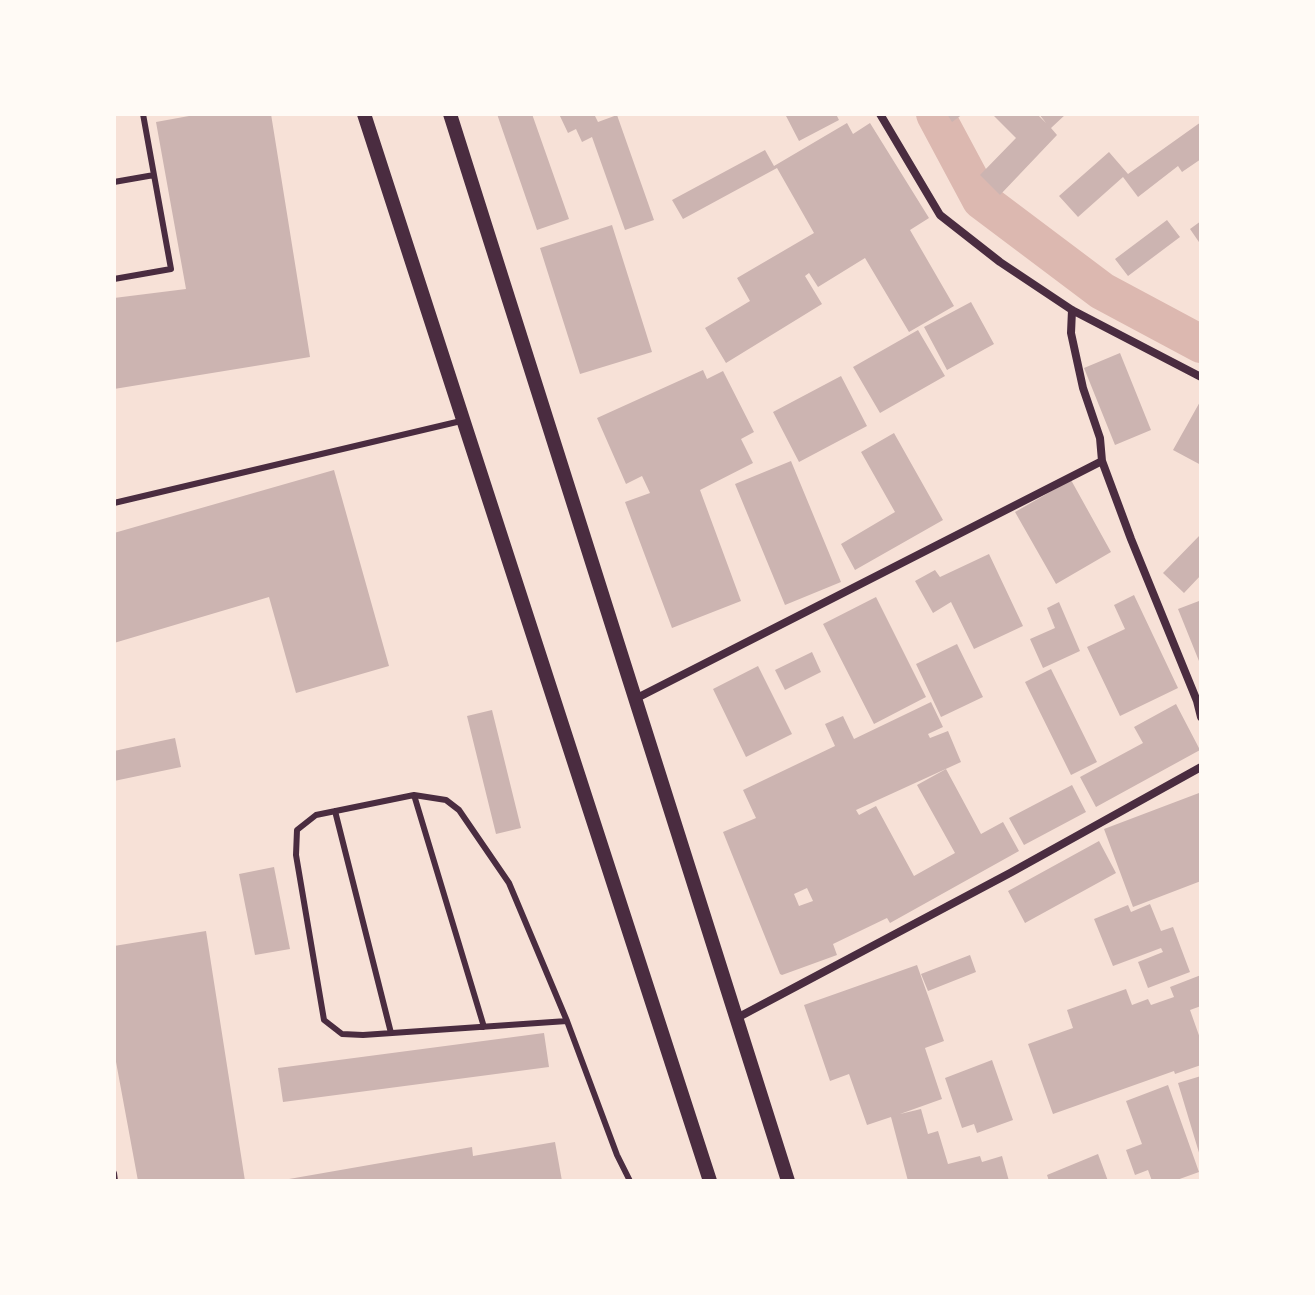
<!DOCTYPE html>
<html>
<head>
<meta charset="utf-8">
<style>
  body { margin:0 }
  #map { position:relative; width:1315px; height:1295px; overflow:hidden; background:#f7e1d7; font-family:Ubuntu,sans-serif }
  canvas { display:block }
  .frame { position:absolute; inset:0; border:116px solid #fffaf5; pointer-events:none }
</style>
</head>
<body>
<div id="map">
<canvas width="1315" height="1295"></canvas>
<div class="frame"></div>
</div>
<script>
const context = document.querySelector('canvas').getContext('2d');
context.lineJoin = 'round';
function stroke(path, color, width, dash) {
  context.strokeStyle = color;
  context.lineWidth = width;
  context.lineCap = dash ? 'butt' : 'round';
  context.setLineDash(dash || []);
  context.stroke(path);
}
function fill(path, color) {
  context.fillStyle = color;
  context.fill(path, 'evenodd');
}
stroke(new Path2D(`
  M 935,114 L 981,200 L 1102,291 L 1201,344`), '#dcb8b0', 38);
fill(new Path2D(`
  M 200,114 L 271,114 L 310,357 L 114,389 L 114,298 L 186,289 L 156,122 Z
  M 497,114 L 532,114 L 569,219 L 537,230 Z
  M 559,114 L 594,114 L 598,122 L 617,115 L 654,220 L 625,230 L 592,137 L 582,142 L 576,129 L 568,133 Z
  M 785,114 L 836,114 L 839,120 L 799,141 Z
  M 947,114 L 963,114 L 952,122 Z
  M 992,114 L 1037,114 L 1046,123 L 1039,114 L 1066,114 L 1051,128 L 1057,135 L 1000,195 L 980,175 L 1016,138 Z
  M 1201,122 L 1201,159 L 1182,172 L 1178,166 L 1138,197 L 1123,177 L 1078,217 L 1059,196 L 1109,152 L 1128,174 Z
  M 847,123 L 853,134 L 870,123 L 929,218 L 910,230 L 954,306 L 909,332 L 865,258 L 818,287 L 809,273 L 805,276 L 822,304 L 726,363 L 705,328 L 750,301 L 737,278 L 814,233 L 777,168 L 683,219 L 672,200 L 765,150 L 774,166 Z
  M 1167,220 L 1180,237 L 1128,276 L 1115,259 Z
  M 1201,221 L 1201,245 L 1190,229 Z
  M 612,225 L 652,352 L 580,374 L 540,248 Z
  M 971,302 L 994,344 L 947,370 L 924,327 Z
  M 918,330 L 945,376 L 880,413 L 853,367 Z
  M 1120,353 L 1151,430 L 1115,445 L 1084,368 Z
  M 703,370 L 707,379 L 723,371 L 754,432 L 741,439 L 753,463 L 700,490 L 741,601 L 672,628 L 625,502 L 650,493 L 642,476 L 626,484 L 597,418 Z
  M 841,376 L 867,426 L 799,462 L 773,412 Z
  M 1201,400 L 1201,465 L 1173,450 Z
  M 894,433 L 943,520 L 855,570 L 841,544 L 895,512 L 861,452 Z
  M 791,461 L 841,582 L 785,605 L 735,484 Z
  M 334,470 L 389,666 L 296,693 L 269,597 L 114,643 L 114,533 Z
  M 1071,480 L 1111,552 L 1056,584 L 1015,512 Z
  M 1201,534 L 1201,575 L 1184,593 L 1163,573 Z
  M 989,554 L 1023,626 L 974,649 L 951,602 L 933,613 L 915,581 L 935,570 L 940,577 Z
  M 1134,595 L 1178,688 L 1120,716 L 1087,647 L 1125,629 L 1114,605 Z
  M 876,597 L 926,697 L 874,724 L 823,624 Z
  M 1199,601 L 1201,607 L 1201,666 L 1178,609 Z
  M 1059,602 L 1080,651 L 1043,668 L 1030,639 L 1055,628 L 1047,608 Z
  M 957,644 L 983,697 L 941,717 L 916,664 Z
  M 812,652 L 821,672 L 785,690 L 775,670 Z
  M 758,666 L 792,734 L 746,757 L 713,689 Z
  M 1051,669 L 1097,762 L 1071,775 L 1025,682 Z
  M 931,702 L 943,727 L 928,734 L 930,738 L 948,731 L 961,762 L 856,810 L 859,815 L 876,806 L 914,876 L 955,853 L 917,785 L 946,769 L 981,834 L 1003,822 L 1019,851 L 890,923 L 887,918 L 833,944 L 837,955 L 782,975 L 780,974 L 723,832 L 756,818 L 743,790 L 835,746 L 825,724 L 843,716 L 854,739 ZM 807,888 L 813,901 L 799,906 L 794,894 Z
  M 1176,704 L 1200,750 L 1096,807 L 1080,777 L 1143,743 L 1134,727 Z
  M 492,710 L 521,828 L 496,834 L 467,716 Z
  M 175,738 L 181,767 L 114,781 L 114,751 Z
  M 1072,785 L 1086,812 L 1024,845 L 1009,818 Z
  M 1199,793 L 1201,799 L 1201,881 L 1133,907 L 1104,829 Z
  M 1099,841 L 1116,873 L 1025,923 L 1008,891 Z
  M 274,867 L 290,949 L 255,955 L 239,874 Z
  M 1150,904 L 1161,931 L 1173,927 L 1190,972 L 1148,988 L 1138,962 L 1163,952 L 1161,948 L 1113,966 L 1094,919 L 1128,905 L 1131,912 Z
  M 206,931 L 245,1181 L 138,1181 L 114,1051 L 114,946 Z
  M 970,955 L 976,972 L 928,991 L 921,974 Z
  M 917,965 L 944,1041 L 925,1048 L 942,1099 L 900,1114 L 921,1109 L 928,1134 L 938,1131 L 948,1164 L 980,1156 L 982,1162 L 1002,1156 L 1009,1181 L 908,1181 L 891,1117 L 867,1125 L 849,1074 L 830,1081 L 804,1005 Z
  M 1201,975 L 1201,1006 L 1190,1010 L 1201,1041 L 1201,1065 L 1175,1074 L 1174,1071 L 1053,1114 L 1028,1044 L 1073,1028 L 1067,1010 L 1126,989 L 1132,1005 L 1148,999 L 1151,1005 L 1174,997 L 1170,987 Z
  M 544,1033 L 549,1067 L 283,1102 L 278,1068 Z
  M 992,1060 L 1013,1120 L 977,1133 L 974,1124 L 962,1128 L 945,1078 Z
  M 1201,1076 L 1201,1156 L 1200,1156 L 1178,1083 Z
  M 1168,1085 L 1199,1172 L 1174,1181 L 1152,1181 L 1148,1170 L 1135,1175 L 1126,1150 L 1142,1144 L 1126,1101 Z
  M 555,1142 L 562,1181 L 289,1181 L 289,1179 L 472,1147 L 473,1156 Z
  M 1098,1154 L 1108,1181 L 1049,1181 L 1047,1175 Z`), '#ccb4b1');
stroke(new Path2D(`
  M 114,182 L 154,175 L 143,114
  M 114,279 L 171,269 L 154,175
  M 114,503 L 461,421
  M 414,795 L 484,1027
  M 335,811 L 391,1033
  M 567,1021 L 363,1035 L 342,1034 L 324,1020 L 296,855 L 297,830 L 316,815 L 414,795 L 446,800 L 459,810 L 509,883 L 567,1021 L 617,1155 L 630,1181
  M 114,1173 L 115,1181`), '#4a2c40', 6);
stroke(new Path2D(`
  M 880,114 L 940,215 L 1000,262 L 1072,310 L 1201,377
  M 1072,310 L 1071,333 L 1083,388 L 1100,438 L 1102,461 L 1131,539 L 1197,701 L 1201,717
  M 635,699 L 1102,461
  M 735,1019 L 1010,873 L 1201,767`), '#4a2c40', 8);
stroke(new Path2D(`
  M 364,114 L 710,1181
  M 450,114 L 788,1181`), '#4a2c40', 14);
</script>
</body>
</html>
